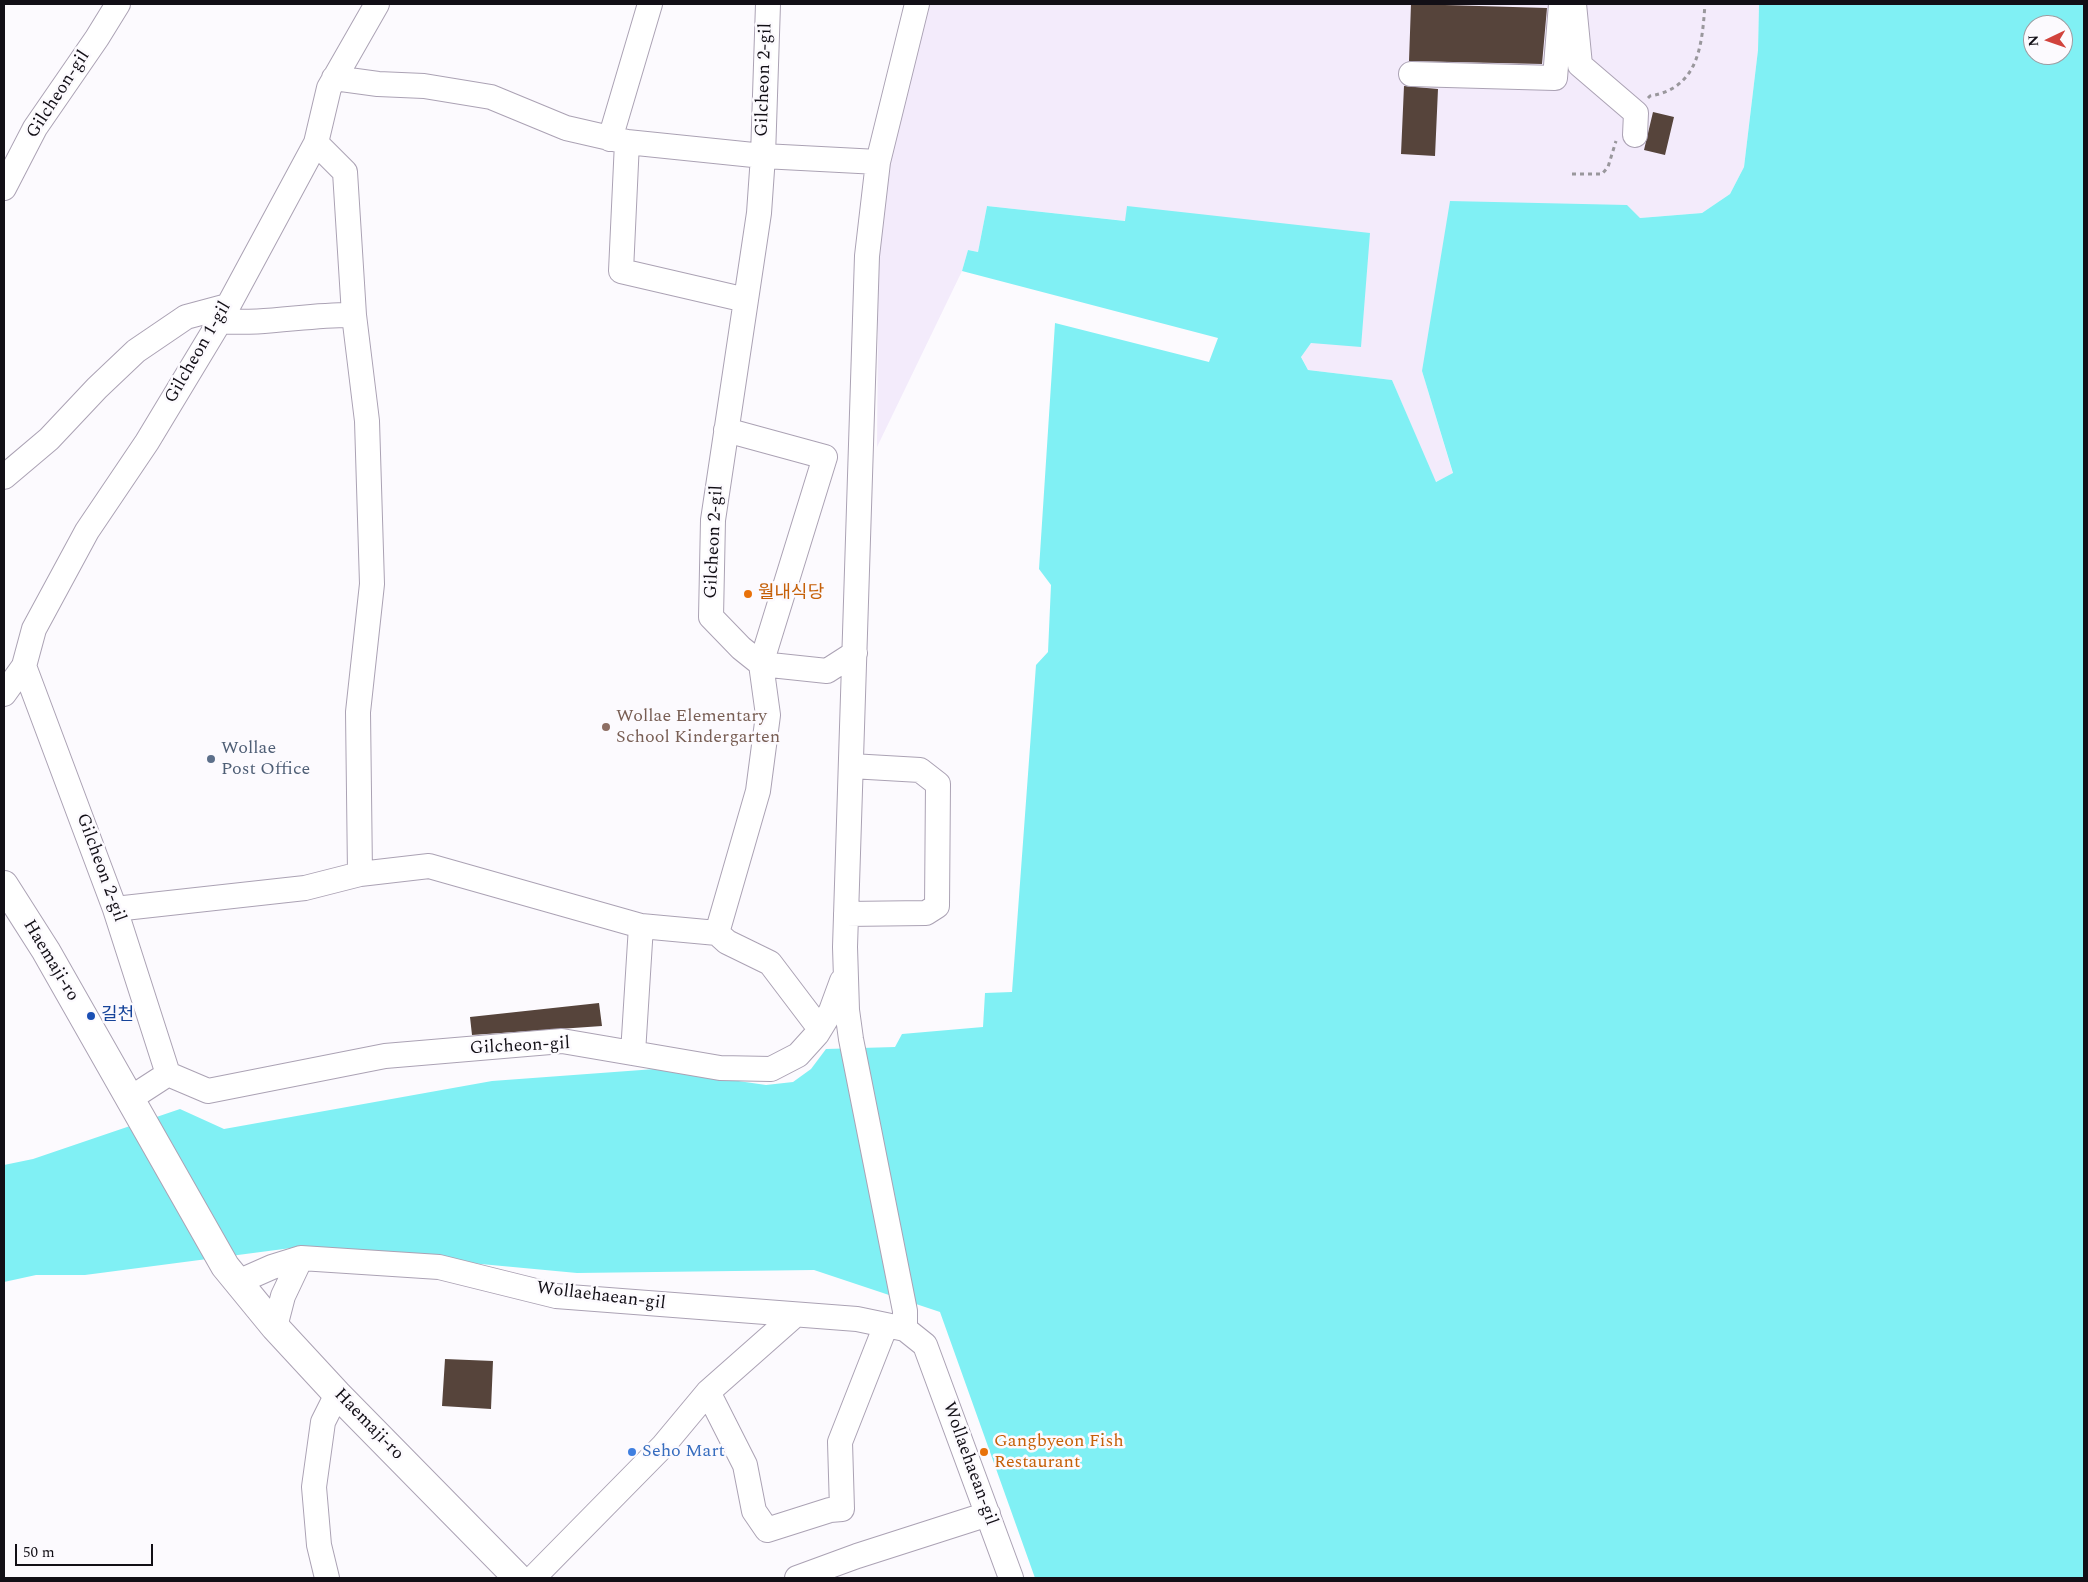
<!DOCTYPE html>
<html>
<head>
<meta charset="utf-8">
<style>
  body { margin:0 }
  #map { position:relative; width:2088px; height:1582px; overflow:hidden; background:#fcfafe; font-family:Spectral,serif }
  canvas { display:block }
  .frame { position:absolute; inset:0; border:5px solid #120f16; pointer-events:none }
  .north { position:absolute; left:2023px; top:15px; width:50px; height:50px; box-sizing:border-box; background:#fcfafe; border:1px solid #9e9ca1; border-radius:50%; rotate:267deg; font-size:14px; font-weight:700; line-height:20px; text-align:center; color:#120f16 }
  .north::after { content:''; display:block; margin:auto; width:18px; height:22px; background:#d1433d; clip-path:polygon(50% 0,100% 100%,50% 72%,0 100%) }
  .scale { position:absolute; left:15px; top:1544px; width:138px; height:22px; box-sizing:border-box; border:2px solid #120f16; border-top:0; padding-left:6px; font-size:15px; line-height:18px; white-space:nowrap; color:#120f16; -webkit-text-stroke:4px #fcfafe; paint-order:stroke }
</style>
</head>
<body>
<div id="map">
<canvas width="2088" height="1582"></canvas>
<div class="frame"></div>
<div class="north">N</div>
<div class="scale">50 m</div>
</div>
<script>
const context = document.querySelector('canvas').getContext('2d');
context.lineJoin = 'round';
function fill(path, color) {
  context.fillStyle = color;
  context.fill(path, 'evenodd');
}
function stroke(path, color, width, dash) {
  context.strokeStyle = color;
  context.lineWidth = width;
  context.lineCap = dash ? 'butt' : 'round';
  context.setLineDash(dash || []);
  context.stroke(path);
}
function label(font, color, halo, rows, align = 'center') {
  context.font = font + ' Spectral,"Noto Sans KR",serif';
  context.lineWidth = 5;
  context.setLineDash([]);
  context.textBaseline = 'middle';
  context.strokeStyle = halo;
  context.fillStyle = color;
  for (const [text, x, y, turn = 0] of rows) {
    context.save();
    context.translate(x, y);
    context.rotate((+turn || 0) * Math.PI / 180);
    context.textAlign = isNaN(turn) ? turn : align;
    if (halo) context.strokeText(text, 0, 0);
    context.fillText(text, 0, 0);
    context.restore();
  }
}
fill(new Path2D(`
  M 929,4 L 1759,4 L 1758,50 L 1744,167 L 1730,194 L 1702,213 L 1640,218 L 1422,371 L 1453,474 L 1435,482 L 1392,380 L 1308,370 L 1301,356 L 1311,343 L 1128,206 L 1126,221 L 987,206 L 978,252 L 968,250 L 962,271 L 877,447 L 879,205 Z`), '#f3ebfb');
fill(new Path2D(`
  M 1759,4 L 2084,4 L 2084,1578 L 1035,1578 L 940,1312 L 814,1270 L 577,1273 L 299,1247 L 85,1275 L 36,1275 L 4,1282 L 4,1165 L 33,1159 L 180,1109 L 224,1129 L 492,1081 L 655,1069 L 766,1085 L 793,1082 L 811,1069 L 826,1049 L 895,1047 L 902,1034 L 983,1027 L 985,993 L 1012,992 L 1036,665 L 1048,652 L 1051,585 L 1039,569 L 1055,323 L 1209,362 L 1218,338 L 962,271 L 968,250 L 978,252 L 987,206 L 1125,221 L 1127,206 L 1370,233 L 1361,347 L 1311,343 L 1301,357 L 1308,370 L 1392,380 L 1436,482 L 1453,473 L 1422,371 L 1450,201 L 1627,205 L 1640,218 L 1702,213 L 1730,194 L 1744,167 L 1758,50 ZM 2033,25 L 2063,25 L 2063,55 L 2033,55 Z`), '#80f0f4');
fill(new Path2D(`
  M 1411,4 L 1547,8 L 1542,64 L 1409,61 Z
  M 1404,86 L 1438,89 L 1435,156 L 1401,154 Z
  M 1653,112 L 1674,117 L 1665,155 L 1644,150 Z
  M 599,1003 L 602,1026 L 472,1035 L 470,1017 Z
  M 445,1359 L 493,1361 L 491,1409 L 442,1406 Z`), '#56443b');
const minor = new Path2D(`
  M 768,4 L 763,156 L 878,162
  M 1574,4 L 1580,65 L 1636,113 L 1635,135
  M 1411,74 L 1555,78 L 1561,4
  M 334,78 L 378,84 L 424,86 L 491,97 L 566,128 L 627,142
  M 610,139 L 650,4
  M 316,143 L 345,172 L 354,315 L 367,421 L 372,584 L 358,712 L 360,874
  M 4,188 L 35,128 L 97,38 L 118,4
  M 220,321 C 265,325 309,314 354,315
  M 726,430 L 825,457 L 761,664 L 827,671 L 855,653
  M 4,477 L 49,439 L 97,388 L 136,351 L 186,317 L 227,306
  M 24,666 L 115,909 L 168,1074
  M 4,694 L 24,666 L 34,629 L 87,531 L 147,442 L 220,321 L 316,143 L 329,88 L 377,4
  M 115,909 L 305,888 L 360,874 L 429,866 L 641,926 L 717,933 L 727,942 L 770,963 L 820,1029
  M 846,914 L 926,913 L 937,906 L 938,784 L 920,770 L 851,766
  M 717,933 L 758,791 L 768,715 L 761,664 L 741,648 L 711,617 L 713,520 L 759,213 L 763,156 L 627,142 L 621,271 L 746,300
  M 633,1053 L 641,926
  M 131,1098 L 168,1074 L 208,1091 L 385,1056 L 562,1041 L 720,1068 L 771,1069 L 798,1055 L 817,1034 L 831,1011 L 842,981
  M 238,1282 L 272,1267 L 301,1258
  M 275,1327 L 283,1296 L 301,1258 L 439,1267 L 556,1296 L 857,1319 L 905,1329 L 925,1345 L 1011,1578
  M 905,1329 L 905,1311 L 851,1039 L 847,1010 L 845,947 L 867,256 L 878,162 L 917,4
  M 708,1392 L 745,1465 L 754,1511 L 767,1530 L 830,1510 L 842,1509 L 840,1442 L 886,1325
  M 327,1578 L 319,1545 L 314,1487 L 323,1422 L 337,1394
  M 533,1578 L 663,1446 L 708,1392 L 794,1316
  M 797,1578 L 857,1556 L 988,1514`);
const major = new Path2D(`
  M 4,885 L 46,951 L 225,1266 L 275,1327 L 337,1394 L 518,1578`);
stroke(minor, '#aba2b4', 26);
stroke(major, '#aba2b4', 30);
stroke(new Path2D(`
  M 1648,98 L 1650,96 C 1699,88 1702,45 1705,4
  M 1572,174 L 1602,174 L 1608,167 L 1616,141`), '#99979c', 3, [4, 4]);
stroke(minor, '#fff', 24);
stroke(major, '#fff', 28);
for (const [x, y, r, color] of [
  [748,594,5,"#e8710a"],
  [606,727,5,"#8d6e63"],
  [211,759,5,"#5c6f8a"],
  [91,1016,5,"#1a4fb4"],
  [632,1452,5,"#3f7fe0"],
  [984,1452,5,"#e8710a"]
]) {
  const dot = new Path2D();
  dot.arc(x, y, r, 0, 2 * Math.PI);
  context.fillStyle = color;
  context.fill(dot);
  stroke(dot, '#fcfafe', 2);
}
label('18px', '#120f16', '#fcfafe', [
  ["Gilcheon 2-gil",765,80,-88],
  ["Gilcheon-gil",59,95,-57],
  ["Gilcheon 1-gil",199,353,-60],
  ["Gilcheon 2-gil",715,542,-87],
  ["Gilcheon 2-gil",100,868,70],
  ["Haemaji-ro",50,961,59],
  ["Gilcheon-gil",520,1047,-3],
  ["Wollaehaean-gil",601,1297,7],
  ["Haemaji-ro",368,1425,46],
  ["Wollaehaean-gil",969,1464,70]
]);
label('18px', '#c56008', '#fcfafe', [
  ["월내식당",758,594],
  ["Gangbyeon Fish",994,1442],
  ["Restaurant",994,1463]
], 'left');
label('18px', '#785e54', '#fcfafe', [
  ["Wollae Elementary",616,717],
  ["School Kindergarten",616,738]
], 'left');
label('18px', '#4e5e75', '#fcfafe', [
  ["Wollae",221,749],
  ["Post Office",221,770]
], 'left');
label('18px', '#164399', '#fcfafe', [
  ["길천",101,1016]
], 'left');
label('18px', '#366cbe', '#fcfafe', [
  ["Seho Mart",642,1452]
], 'left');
</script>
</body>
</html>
